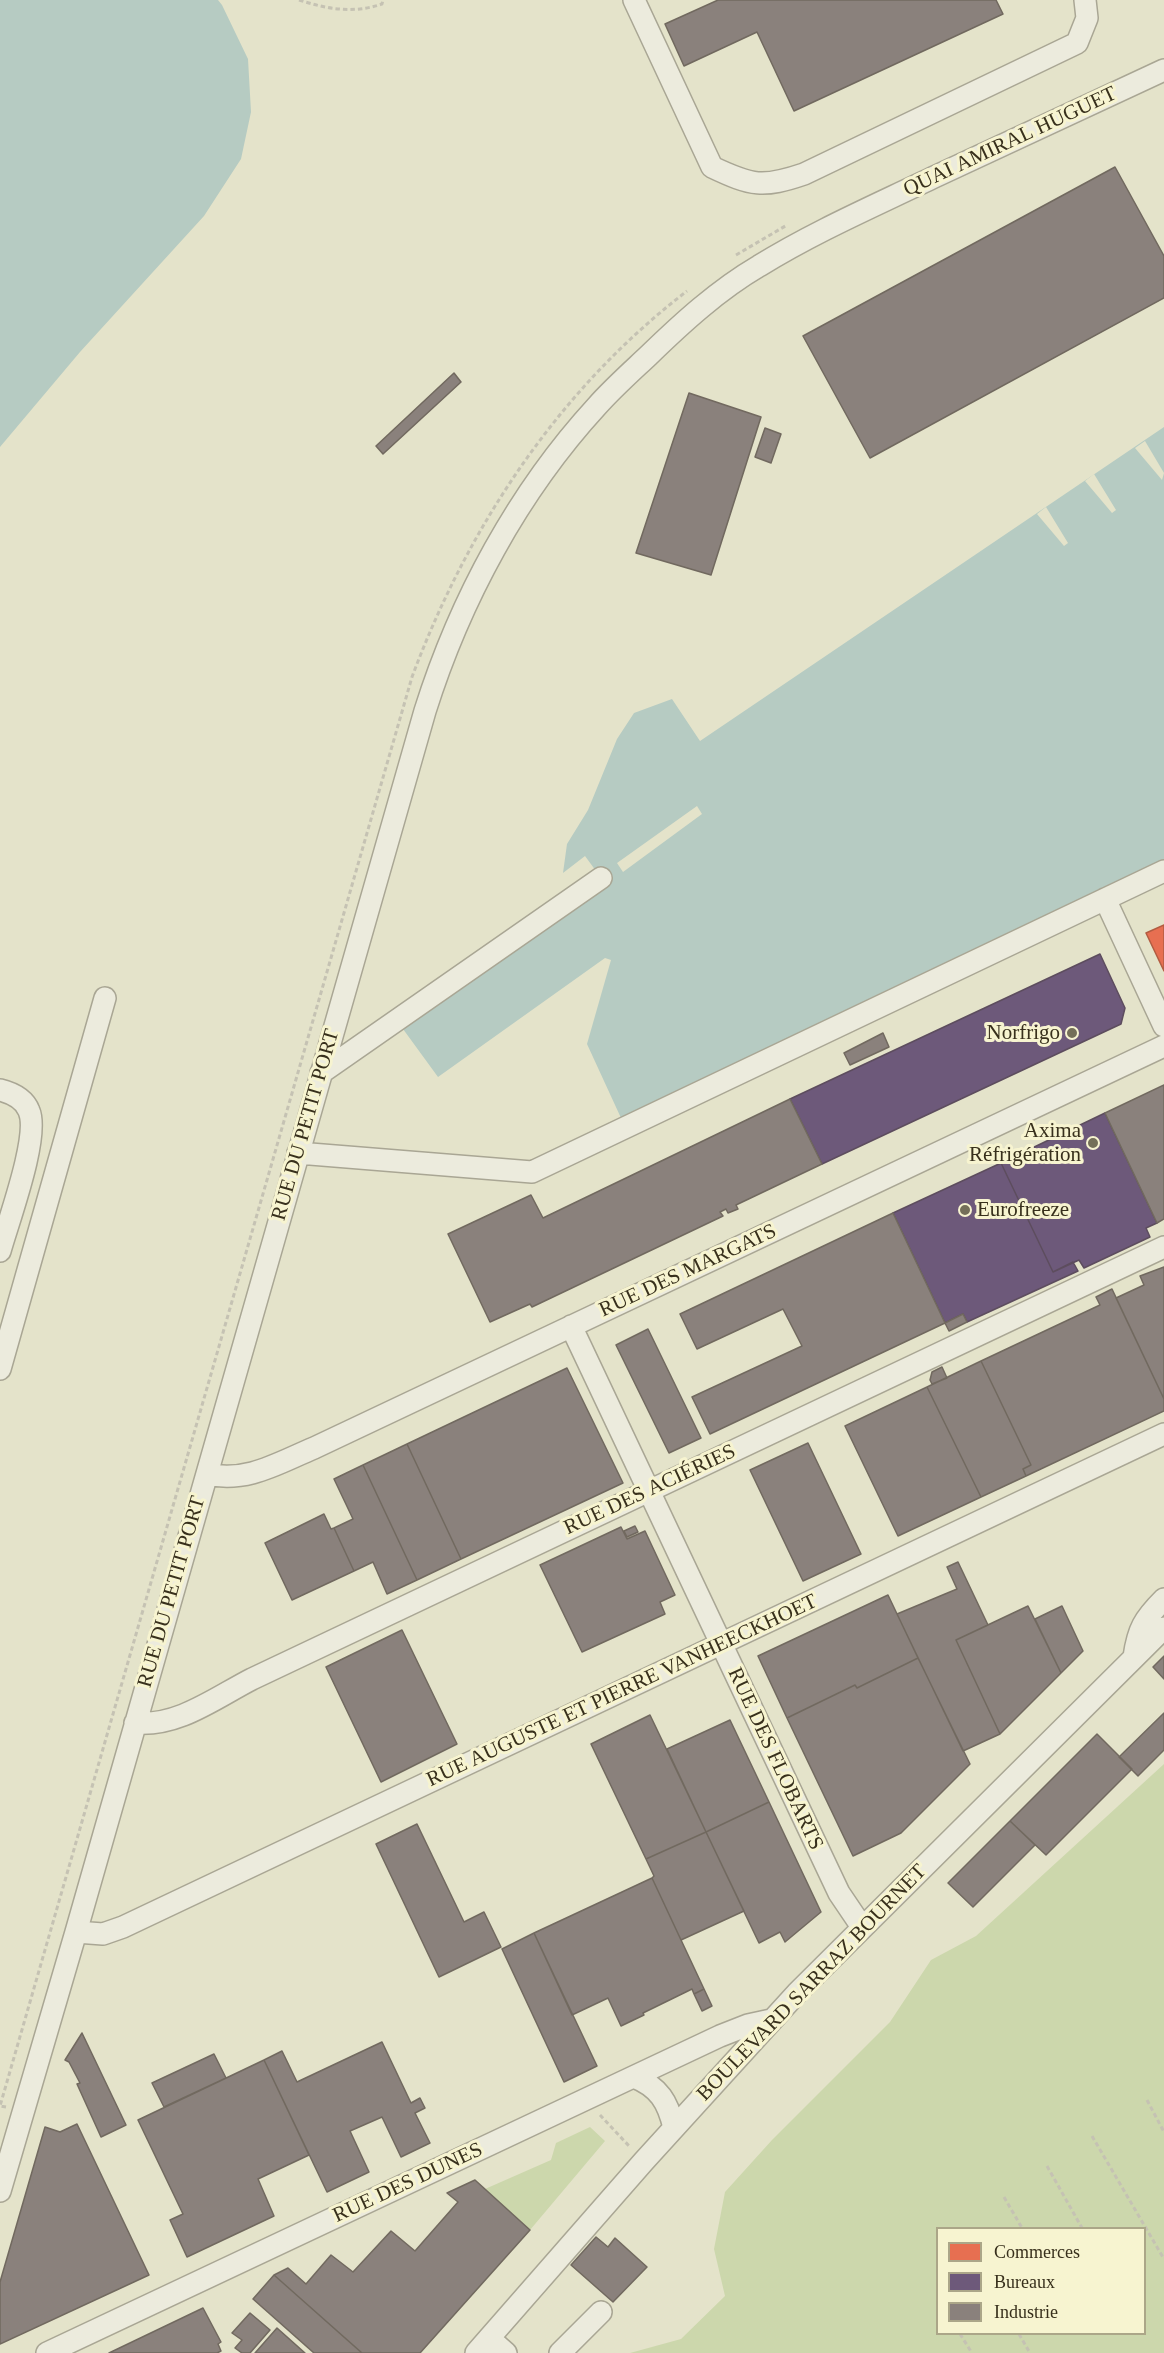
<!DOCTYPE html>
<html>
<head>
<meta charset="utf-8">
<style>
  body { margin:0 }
  #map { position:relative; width:1164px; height:2353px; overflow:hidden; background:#e4e3ca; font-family:"Times New Roman",serif }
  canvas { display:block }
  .legend { position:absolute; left:936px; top:2227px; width:210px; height:108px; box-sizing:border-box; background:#f7f4d0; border:2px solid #aba688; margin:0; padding:8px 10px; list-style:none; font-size:18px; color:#38301c }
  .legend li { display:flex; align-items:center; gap:12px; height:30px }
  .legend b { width:30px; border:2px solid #aba688 }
</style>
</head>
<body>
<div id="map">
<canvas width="1164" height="2353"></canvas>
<ul class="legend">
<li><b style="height:16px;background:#e76f51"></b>Commerces</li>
<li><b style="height:16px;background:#6d597a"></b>Bureaux</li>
<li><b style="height:16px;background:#8a817c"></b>Industrie</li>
</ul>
</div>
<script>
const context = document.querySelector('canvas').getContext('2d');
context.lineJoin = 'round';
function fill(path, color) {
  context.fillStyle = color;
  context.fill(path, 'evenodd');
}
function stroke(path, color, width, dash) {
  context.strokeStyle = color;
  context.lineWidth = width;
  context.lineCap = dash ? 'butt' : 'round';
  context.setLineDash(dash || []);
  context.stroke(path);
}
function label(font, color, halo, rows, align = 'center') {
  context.font = font + ' "Times New Roman",serif';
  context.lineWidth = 6;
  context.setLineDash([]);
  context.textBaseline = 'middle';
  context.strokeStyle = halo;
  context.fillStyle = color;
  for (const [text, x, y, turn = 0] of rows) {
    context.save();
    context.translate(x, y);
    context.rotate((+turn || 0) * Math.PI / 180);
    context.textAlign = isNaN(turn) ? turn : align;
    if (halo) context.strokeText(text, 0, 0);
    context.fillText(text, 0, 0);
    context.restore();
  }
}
fill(new Path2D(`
  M 1164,1764 L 1164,2353 L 630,2353 L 681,2339 L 725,2296 L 714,2249 L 725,2192 L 772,2140 L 890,2022 L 931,1960 L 976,1936 ZM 938,2228 L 1144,2228 L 1144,2334 L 938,2334 Z
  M 590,2127 L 605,2141 L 530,2230 L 485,2189 L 551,2160 L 556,2143 Z`), '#ccd7ac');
fill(new Path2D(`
  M 0,0 L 218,0 L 222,5 L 248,59 L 251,112 L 241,159 L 204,216 L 80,352 L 0,447 Z
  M 1164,427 L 1164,861 L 621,1118 L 587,1044 L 611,960 L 605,958 L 438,1077 L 403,1029 L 607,886 L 585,856 L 563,873 L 567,844 L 588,810 L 617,739 L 634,713 L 672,699 L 700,741 Z`), '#b6cbc2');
fill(new Path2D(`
  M 1145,441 L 1164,473 L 1162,480 L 1135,448 Z
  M 1094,474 L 1116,510 L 1112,513 L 1085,481 Z
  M 1046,507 L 1068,543 L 1064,546 L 1037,514 Z
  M 697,806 L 702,814 L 623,872 L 617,863 Z`), '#e4e3ca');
const shops = new Path2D(`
  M 1164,925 L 1164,971 L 1146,933 Z`);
fill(shops, '#e76f51');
stroke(shops, '#b25c41', 1.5);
const offices = new Path2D(`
  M 1100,954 L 1125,1008 L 1121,1024 L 822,1164 L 790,1099 Z
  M 1105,1113 L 1157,1223 L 1146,1228 L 1150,1237 L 1084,1268 L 1079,1260 L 1053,1272 L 1001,1163 Z
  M 1001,1163 L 1053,1272 L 1073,1262 L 1078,1271 L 967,1322 L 963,1314 L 945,1323 L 893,1213 Z`);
fill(offices, '#6d597a');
stroke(offices, '#5d4d5e', 1.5);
const industry = new Path2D(`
  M 718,0 L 996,0 L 1003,14 L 794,111 L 757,32 L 684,66 L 665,24 Z
  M 1115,167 L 1164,256 L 1164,298 L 870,458 L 803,336 Z
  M 454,373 L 461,382 L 383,454 L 376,446 Z
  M 689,393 L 761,417 L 711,575 L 636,553 Z
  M 765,428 L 781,434 L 771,463 L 755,457 Z
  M 883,1033 L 889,1047 L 850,1065 L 844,1053 Z
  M 1164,1085 L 1164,1219 L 1157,1223 L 1105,1113 Z
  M 790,1099 L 822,1164 L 736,1205 L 738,1209 L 728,1213 L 726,1209 L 720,1212 L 723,1216 L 532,1307 L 530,1304 L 490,1322 L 448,1234 L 531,1195 L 543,1218 Z
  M 893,1213 L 945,1323 L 710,1434 L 692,1397 L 802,1346 L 783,1309 L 697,1349 L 680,1314 Z
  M 1164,1267 L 1164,1399 L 1116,1298 L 1144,1285 L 1140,1276 Z
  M 1112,1289 L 1164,1399 L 1164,1411 L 1026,1476 L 1023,1469 L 1031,1465 L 981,1361 L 1100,1305 L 1096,1297 Z
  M 963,1314 L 967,1322 L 949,1331 L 945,1323 Z
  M 648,1329 L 701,1438 L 669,1453 L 616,1345 Z
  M 981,1361 L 1031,1465 L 1023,1469 L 1026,1476 L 981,1497 L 927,1387 Z
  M 942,1367 L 947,1378 L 932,1384 L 930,1380 L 932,1372 Z
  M 567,1368 L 623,1483 L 461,1559 L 407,1444 Z
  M 927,1387 L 981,1497 L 898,1536 L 845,1426 Z
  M 808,1443 L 861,1554 L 803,1581 L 750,1470 Z
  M 407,1444 L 461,1559 L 417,1580 L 363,1465 Z
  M 363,1465 L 417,1580 L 387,1594 L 373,1562 L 354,1571 L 334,1528 L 353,1519 L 334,1479 Z
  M 324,1514 L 331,1529 L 334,1528 L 354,1571 L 292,1600 L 265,1543 Z
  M 635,1526 L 638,1532 L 627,1537 L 624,1531 Z
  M 621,1527 L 627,1539 L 645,1531 L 675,1595 L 660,1602 L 665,1614 L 582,1652 L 540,1565 Z
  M 958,1562 L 988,1625 L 956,1640 L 1000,1734 L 963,1751 L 897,1614 L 957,1589 L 947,1567 Z
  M 888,1595 L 918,1658 L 857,1688 L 855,1685 L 787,1718 L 758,1656 Z
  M 1028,1606 L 1061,1673 L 1000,1734 L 956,1640 Z
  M 1062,1606 L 1083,1651 L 1061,1673 L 1035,1619 Z
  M 402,1630 L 457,1744 L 381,1782 L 326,1667 Z
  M 1164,1656 L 1164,1679 L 1153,1667 Z
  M 918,1658 L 970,1764 L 901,1833 L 853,1856 L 787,1718 L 855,1685 L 857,1688 Z
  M 1164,1713 L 1164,1750 L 1138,1776 L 1119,1757 Z
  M 650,1715 L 706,1832 L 646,1859 L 591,1744 Z
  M 730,1720 L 769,1802 L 706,1832 L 667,1749 Z
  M 1097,1734 L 1132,1769 L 1046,1855 L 1010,1821 Z
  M 769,1802 L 821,1912 L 785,1942 L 780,1932 L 759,1943 L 706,1832 Z
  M 1010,1821 L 1035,1845 L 973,1907 L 948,1883 Z
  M 417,1824 L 464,1922 L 484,1912 L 501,1947 L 439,1977 L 376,1844 Z
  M 706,1832 L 744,1911 L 681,1940 L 652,1878 L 654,1876 L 646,1859 Z
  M 652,1878 L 704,1989 L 694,1994 L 692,1989 L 643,2013 L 644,2015 L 621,2026 L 608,1998 L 572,2015 L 534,1933 Z
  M 534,1933 L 597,2066 L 564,2082 L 502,1949 Z
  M 704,1989 L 712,2006 L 702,2011 L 694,1994 Z
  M 82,2033 L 126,2125 L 101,2137 L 77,2084 L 80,2083 L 69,2062 L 65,2060 Z
  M 382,2042 L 411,2103 L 420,2098 L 425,2108 L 415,2113 L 430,2143 L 401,2157 L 382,2117 L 350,2131 L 369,2172 L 327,2192 L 264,2060 L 282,2051 L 297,2082 Z
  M 214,2054 L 226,2078 L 164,2107 L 152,2083 Z
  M 264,2060 L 309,2155 L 258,2179 L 274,2216 L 187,2257 L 170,2220 L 183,2214 L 138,2120 Z
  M 77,2124 L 149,2275 L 0,2344 L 0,2282 L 45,2127 L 60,2132 Z
  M 475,2180 L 530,2230 L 420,2353 L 362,2353 L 274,2275 L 288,2268 L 306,2284 L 331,2255 L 353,2272 L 391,2231 L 415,2251 L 458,2202 L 447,2193 Z
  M 596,2237 L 608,2247 L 615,2238 L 647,2267 L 613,2302 L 571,2265 Z
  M 274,2275 L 362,2353 L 314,2353 L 253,2299 Z
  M 203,2308 L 221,2342 L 218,2344 L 221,2351 L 217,2353 L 109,2353 Z
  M 250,2313 L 270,2330 L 250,2353 L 242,2353 L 235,2348 L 242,2340 L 232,2333 Z
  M 277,2328 L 305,2353 L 255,2353 Z`);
fill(industry, '#8a817c');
stroke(industry, '#71695f', 1.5);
const minor = new Path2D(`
  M 634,0 L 712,167 C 752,186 763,188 804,174 L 1077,43 L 1087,18 L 1085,0
  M 1105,899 L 1164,1026
  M 321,1073 L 601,878
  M 0,1090 C 12,1093 24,1098 29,1111 C 40,1136 8,1222 0,1251
  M 298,1153 L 532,1172 L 1164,871
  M 571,1326 L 839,1893 L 862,1927
  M 0,1369 L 105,998
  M 207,1474 C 247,1483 278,1463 314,1448 L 1164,1046
  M 1134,1657 C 1138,1629 1144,1619 1164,1599
  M 135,1723 C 178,1727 215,1698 252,1679 L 1164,1247
  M 76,1932 L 103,1934 L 123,1927 L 1164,1434
  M 634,2077 C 659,2087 668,2102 674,2128
  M 0,2191 L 76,1932 L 425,711 C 460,600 518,492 597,406 C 613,388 631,372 648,356 C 682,323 718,290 759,266 C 814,232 874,206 932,178 C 1010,142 1087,106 1164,70
  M 489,2338 L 506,2353
  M 47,2353 L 720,2036 L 748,2025 L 771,2020
  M 476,2353 L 644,2161 L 797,1993 L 1164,1628
  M 560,2353 L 601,2312`);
stroke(minor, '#a9a694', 24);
stroke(new Path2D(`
  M 299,0 C 327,9 353,14 382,4 L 383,0
  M 736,255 L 787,225
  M 1147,2100 L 1164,2132
  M 6,2107 L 0,2106 L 412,677 C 468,527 558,390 687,291
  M 600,2115 L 630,2147
  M 1092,2136 L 1164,2259
  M 1047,2166 L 1082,2228
  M 1004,2197 L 1022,2228
  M 960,2334 L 972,2353
  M 1019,2334 L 1030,2353`), '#c5c2b3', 3, [4.5, 3]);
stroke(minor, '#ecebdd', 21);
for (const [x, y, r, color] of [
  [1072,1033,6,"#746f59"],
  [1093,1143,6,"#746f59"],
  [965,1210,6,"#746f59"]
]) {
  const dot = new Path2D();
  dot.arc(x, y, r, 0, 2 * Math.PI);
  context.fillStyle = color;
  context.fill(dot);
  stroke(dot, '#f7f4d0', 2);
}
label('21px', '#38301c', '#f7f4d0', [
  ["QUAI AMIRAL HUGUET",1010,142,-25],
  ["RUE DU PETIT PORT",306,1125,-74],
  ["RUE DES MARGATS",688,1271,-25],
  ["RUE DES ACIÉRIES",650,1490,-25],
  ["RUE DU PETIT PORT",172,1592,-74],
  ["RUE AUGUSTE ET PIERRE VANHEECKHOET",622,1691,-25],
  ["RUE DES FLOBARTS",775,1759,65],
  ["BOULEVARD SARRAZ BOURNET",812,1983,-46],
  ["RUE DES DUNES",408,2183,-25]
]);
label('21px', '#38301c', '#f7f4d0', [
  ["Norfrigo",1060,1033],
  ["Axima",1081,1131],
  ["Réfrigération",1081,1155],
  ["Eurofreeze",977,1210,"left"]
], 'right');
</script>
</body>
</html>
